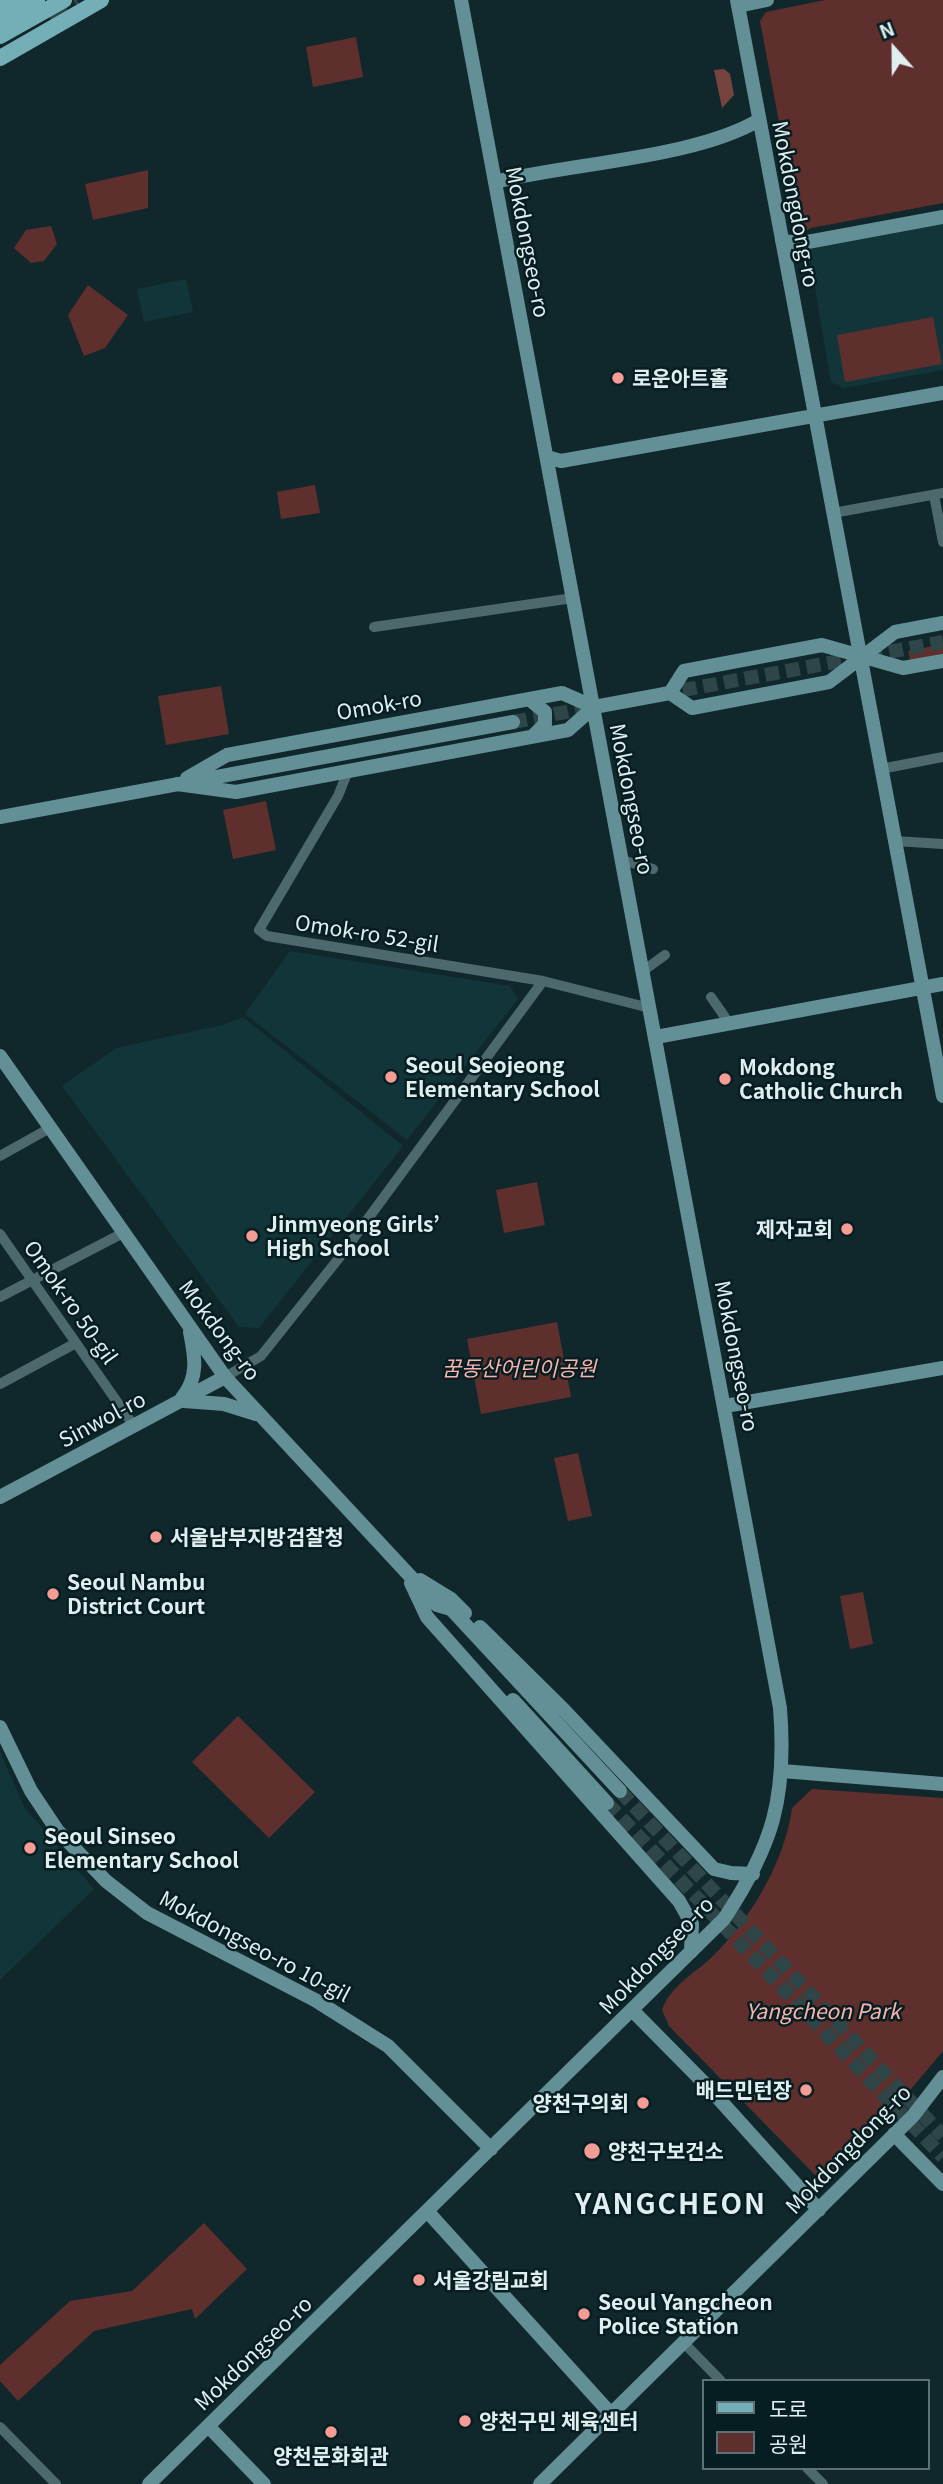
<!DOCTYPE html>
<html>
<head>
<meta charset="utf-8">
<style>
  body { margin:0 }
  #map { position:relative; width:943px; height:2484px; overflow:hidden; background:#10282b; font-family:Georgia,"Noto Sans KR",serif }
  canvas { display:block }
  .legend { position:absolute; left:702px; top:2379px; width:228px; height:91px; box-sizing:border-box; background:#061e21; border:2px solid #5d7174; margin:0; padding:9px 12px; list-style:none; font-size:21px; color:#e0eef0 }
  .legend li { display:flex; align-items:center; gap:14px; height:35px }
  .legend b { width:35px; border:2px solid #5d7174 }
  .north { position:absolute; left:859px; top:14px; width:70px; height:70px; -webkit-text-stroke:5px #061e21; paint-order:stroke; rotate:339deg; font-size:19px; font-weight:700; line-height:28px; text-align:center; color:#e0eef0 }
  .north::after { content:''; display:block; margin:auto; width:24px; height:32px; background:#e0eef0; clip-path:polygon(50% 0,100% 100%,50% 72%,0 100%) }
</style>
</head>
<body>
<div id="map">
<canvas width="943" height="2484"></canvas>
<ul class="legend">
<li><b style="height:9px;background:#74aeb6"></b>도로</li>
<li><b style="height:19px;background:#5e2f2c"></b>공원</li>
</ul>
<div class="north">N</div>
</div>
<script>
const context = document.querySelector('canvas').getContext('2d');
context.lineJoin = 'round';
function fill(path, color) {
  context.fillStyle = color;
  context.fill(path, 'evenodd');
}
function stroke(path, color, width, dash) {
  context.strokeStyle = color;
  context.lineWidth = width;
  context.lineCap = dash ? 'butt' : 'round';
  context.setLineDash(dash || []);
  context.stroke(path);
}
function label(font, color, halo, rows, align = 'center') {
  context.font = font + ' Georgia,"Noto Sans KR",serif';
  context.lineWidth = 5;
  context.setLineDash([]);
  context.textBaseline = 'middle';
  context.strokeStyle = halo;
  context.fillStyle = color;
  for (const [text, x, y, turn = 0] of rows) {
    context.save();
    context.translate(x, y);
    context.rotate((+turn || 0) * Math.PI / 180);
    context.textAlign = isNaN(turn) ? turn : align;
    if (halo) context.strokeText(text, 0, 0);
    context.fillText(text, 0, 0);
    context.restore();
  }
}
fill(new Path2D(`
  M 943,223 L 943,370 L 844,388 L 831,382 L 808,248 Z
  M 186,279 L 193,312 L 144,322 L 137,289 Z
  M 290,951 L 510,986 L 518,999 L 407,1140 L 245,1014 Z
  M 243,1017 L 403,1146 L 259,1328 L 239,1327 L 62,1086 L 116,1048 L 222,1025 Z
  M 0,1752 L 25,1808 L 94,1889 L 0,1980 Z`), '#12353a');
fill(new Path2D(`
  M 825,0 L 943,0 L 943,203 L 811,228 L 800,234 L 760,21 L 766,12 Z
  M 356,37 L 363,77 L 313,87 L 306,47 Z
  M 148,170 L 148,208 L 93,220 L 85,184 Z
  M 51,226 L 57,244 L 44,261 L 31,263 L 14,248 L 26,230 Z
  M 88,285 L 128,315 L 105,348 L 84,356 L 68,315 Z
  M 933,317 L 942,364 L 845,382 L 837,335 Z
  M 315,485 L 320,513 L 281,519 L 277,492 Z
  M 943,644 L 943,659 L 911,665 L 908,651 Z
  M 221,686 L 229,734 L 166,745 L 158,696 Z
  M 266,801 L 276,850 L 233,859 L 223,810 Z
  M 537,1182 L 545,1225 L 504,1233 L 496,1190 Z
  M 557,1322 L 571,1397 L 481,1414 L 467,1339 Z
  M 578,1453 L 592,1516 L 568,1521 L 554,1458 Z
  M 863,1592 L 873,1644 L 850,1649 L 840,1596 Z
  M 238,1716 L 315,1792 L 269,1838 L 192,1762 Z
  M 812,1789 L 943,1798 L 943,2051 L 885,2120 L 828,2179 L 816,2176 L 669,2026 L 662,2010 C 670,1985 698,1972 716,1953 C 753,1915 785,1860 792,1808 Z
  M 204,2223 L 247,2269 L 195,2319 L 192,2309 L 94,2331 L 18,2401 L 0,2381 L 0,2365 L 70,2301 L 132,2291 Z`), '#5e2f2c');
fill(new Path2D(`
  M 724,69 L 730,74 L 734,95 L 722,108 L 714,70 Z`), '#77433f');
stroke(new Path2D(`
  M 662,694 L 943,642
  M 513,722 L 597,706
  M 620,1791 L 943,2136
  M 607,1803 L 943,2157`), '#2f4649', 14, [14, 7]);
stroke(new Path2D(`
  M 49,16 L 77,0`), '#2f4649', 19, [19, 10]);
stroke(new Path2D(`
  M 934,495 L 943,542
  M 833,513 L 943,493
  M 374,627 L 573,598
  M 881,769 L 943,757
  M 348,771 L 338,796 L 259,930 L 267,936 L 543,981 L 650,1008
  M 895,841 L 943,844
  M 622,860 L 653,869
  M 643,971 L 665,955
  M 711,997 L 729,1023
  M 0,1156 L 50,1128
  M 0,1234 L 134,1426
  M 0,1297 L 123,1233
  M 225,1377 L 261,1356 L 339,1258 L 543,981
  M 0,1384 L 76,1343
  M 684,2343 L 721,2381
  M 0,2427 L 56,2484
  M 807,2468 L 823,2484`), '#4d696d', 10);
stroke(new Path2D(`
  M 737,0 L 943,1096
  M 738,6 L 767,0
  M 495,182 C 572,163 695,158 759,120
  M 782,241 L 802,243 L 943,217
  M 547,457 L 561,461 L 943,393
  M 670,693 L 684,671 L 822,645 L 903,668 L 943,661
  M 529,699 L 545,712 L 545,724 L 533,736
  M 187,778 L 227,755 L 562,693 L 594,707
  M 177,784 L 236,792 L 568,730 L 594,707 L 670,693 L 692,708 L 829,682 L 895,632 L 943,623
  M 0,817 L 513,722
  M 656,1037 L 943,984
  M 0,1056 L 225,1377 L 437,1605 L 451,1609 L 620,1791
  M 182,1398 C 199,1377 195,1357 190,1332
  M 184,1401 L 224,1404 L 256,1414
  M 725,1406 L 943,1368
  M 0,1497 L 225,1377
  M 420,1580 L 451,1599 L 465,1613
  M 411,1583 L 427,1617 L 679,1901 L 692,1924 L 691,1952
  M 480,1627 L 564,1710 L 714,1869 L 731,1873 L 753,1874
  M 513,1700 L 607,1803
  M 0,1727 L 31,1791 L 57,1830 L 106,1881 L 147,1913 L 315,2000 L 388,2046 L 491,2149
  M 782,1771 L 943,1784
  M 632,2010 L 709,2088 L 819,2210
  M 894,2134 L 943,2184
  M 427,2211 L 611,2414
  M 208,2426 L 264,2484
  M 149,2484 L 724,1919 C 773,1845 787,1798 780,1708 L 461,0
  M 540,2484 L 913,2116 L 943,2077`), '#639096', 14);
stroke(new Path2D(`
  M 0,7 L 13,0
  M 0,21 L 37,0
  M 0,36 L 64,0
  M 0,58 L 101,0`), '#74aeb6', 16);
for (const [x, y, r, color] of [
  [618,378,7,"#f59c95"],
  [391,1077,7,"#f59c95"],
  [725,1079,7,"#f59c95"],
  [847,1229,7,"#f59c95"],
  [252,1236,7,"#f59c95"],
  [156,1537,7,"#f59c95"],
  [53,1594,7,"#f59c95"],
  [30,1848,7,"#f59c95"],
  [806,2090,7,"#f59c95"],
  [643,2103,7,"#f59c95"],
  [592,2151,9,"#f59c95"],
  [419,2280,7,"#f59c95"],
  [584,2314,7,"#f59c95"],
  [465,2421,7,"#f59c95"],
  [331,2432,7,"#f59c95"]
]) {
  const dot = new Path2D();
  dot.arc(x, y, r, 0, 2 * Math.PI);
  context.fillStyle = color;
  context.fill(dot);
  stroke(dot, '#061e21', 2.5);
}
label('21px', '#e0eef0', '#061e21', [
  ["Mokdongdong-ro",796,204,79],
  ["Mokdongseo-ro",528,242,79],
  ["Omok-ro",379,705,-10],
  ["Mokdongseo-ro",632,799,79],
  ["Omok-ro 52-gil",367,933,9],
  ["Omok-ro 50-gil",71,1302,55],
  ["Mokdong-ro",220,1330,53],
  ["Mokdongseo-ro",737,1356,79],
  ["Sinwol-ro",102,1419,-28],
  ["Mokdongseo-ro 10-gil",255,1946,28],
  ["Mokdongseo-ro",656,1955,-46],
  ["Mokdongdong-ro",848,2149,-46],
  ["Mokdongseo-ro",253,2353,-44]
]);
label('bold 21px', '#e0eef0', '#061e21', [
  ["로운아트홀",632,378],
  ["Seoul Seojeong",405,1065],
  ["Elementary School",405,1089],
  ["Mokdong",739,1067],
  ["Catholic Church",739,1091],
  ["Jinmyeong Girls’",266,1224],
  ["High School",266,1248],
  ["제자교회",833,1229,"right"],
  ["서울남부지방검찰청",170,1537],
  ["Seoul Nambu",67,1582],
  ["District Court",67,1606],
  ["Seoul Sinseo",44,1836],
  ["Elementary School",44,1860],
  ["배드민턴장",792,2090,"right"],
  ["양천구의회",629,2103,"right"],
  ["양천구보건소",608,2151],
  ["서울강림교회",433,2280],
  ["Seoul Yangcheon",598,2302],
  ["Police Station",598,2326],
  ["양천구민 체육센터",479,2421],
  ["양천문화회관",331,2456,"center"]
], 'left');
label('italic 21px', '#f9b3ad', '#061e21', [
  ["꿈동산어린이공원",519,1368],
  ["Yangcheon Park",823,2011]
]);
context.letterSpacing = '2px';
label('bold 28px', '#e0eef0', '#061e21', [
  ["YANGCHEON",671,2203]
]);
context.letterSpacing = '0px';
</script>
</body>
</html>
